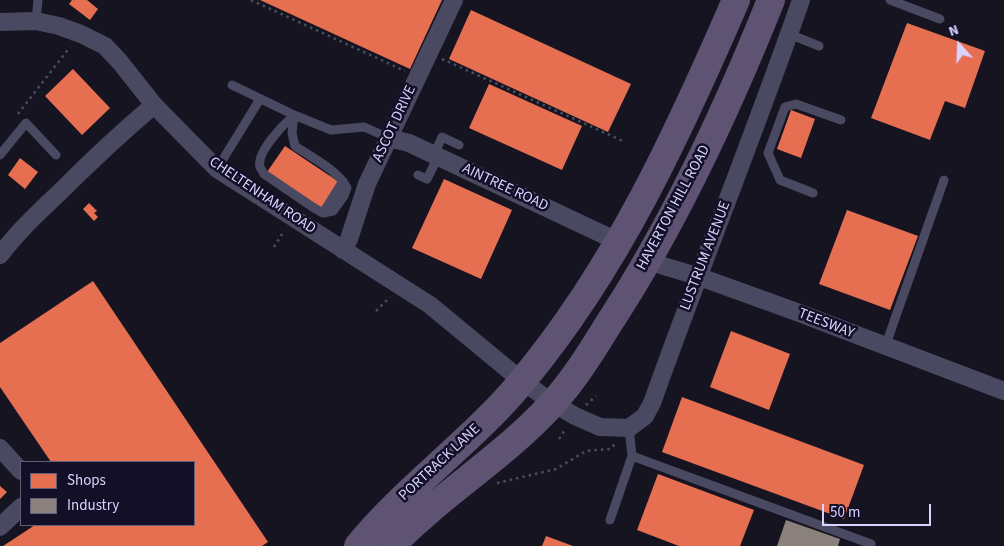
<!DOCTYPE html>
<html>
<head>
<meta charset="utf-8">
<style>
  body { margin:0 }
  #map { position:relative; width:1004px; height:546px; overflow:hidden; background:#161421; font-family:"Source Sans 3",sans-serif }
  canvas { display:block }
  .legend { position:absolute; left:20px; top:461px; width:175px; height:65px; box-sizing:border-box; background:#130f26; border:1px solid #625e7d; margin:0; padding:6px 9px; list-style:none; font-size:15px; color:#d9d4ff }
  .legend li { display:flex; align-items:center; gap:10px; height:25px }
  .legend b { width:25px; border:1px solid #625e7d }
  .north { position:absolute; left:934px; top:20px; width:50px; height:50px; -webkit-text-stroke:4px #130f26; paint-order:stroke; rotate:340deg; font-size:14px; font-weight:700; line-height:20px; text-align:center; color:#d9d4ff }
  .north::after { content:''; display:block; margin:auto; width:18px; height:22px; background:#d9d4ff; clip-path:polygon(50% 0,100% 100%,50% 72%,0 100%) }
  .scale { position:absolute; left:822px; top:504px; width:109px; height:22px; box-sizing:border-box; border:2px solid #d9d4ff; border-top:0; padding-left:6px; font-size:15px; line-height:18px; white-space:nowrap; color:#d9d4ff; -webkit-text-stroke:4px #130f26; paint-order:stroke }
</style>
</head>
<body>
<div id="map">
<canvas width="1004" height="546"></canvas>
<ul class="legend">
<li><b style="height:14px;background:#e76f51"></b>Shops</li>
<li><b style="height:14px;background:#8a817c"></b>Industry</li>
</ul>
<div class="north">N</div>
<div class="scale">50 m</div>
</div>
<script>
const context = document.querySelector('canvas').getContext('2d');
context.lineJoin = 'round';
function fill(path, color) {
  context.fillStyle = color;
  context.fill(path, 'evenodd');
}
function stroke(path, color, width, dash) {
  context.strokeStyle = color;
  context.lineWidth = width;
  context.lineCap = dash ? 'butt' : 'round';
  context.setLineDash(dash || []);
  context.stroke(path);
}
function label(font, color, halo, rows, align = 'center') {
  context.font = font + ' "Source Sans 3",sans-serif';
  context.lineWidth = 5;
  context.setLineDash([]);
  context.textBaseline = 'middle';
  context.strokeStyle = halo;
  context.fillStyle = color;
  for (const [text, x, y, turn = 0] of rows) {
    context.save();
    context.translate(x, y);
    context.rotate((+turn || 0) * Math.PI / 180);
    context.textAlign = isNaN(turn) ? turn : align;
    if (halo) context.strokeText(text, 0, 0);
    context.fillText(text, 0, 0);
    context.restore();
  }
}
fill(new Path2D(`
  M 72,0 L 87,0 L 98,9 L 90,20 L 69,4 Z
  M 260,0 L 442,0 L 410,69 Z
  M 471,10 L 631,84 L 608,132 L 449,59 Z
  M 907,23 L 985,51 L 965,108 L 945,101 L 930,140 L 871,118 Z
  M 73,69 L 110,108 L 82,135 L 45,96 Z
  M 489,84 L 582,126 L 562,170 L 469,128 Z
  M 791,110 L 815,119 L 801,158 L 777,149 Z
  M 285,146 L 339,182 L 322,208 L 267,172 Z
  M 20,158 L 38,172 L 25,189 L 8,175 Z
  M 444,179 L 512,210 L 481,279 L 412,248 Z
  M 89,203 L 97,211 L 94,213 L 98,217 L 94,221 L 83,209 Z
  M 847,210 L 918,236 L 890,310 L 819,284 Z
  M 93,281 L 268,542 L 262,546 L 3,546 L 35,525 L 194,525 L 194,462 L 51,462 L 0,387 L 0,343 Z
  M 731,331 L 790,354 L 769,410 L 710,387 Z
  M 682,397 L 864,465 L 844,519 L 662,452 Z
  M 658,474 L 754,510 L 740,546 L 679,546 L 637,530 Z
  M 0,486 L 7,492 L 0,499 Z
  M 546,536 L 573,546 L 542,546 Z`), '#e76f51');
fill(new Path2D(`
  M 786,520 L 840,539 L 838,546 L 777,546 Z`), '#8a817c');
stroke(new Path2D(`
  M 251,0 L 405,71
  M 442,59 L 625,142
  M 18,114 L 70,47
  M 274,247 L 284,231
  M 376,311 L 390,297
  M 586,405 L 596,396
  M 559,439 L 566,428
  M 497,483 L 556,469 L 586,451 L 610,449 L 615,444`), '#44505f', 2.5, [2.5, 4]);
stroke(new Path2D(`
  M 890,0 L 940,19
  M 36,21 L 38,0
  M 789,34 L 819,46
  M 232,85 L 294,115 L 331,130 L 364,127 L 389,138
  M 294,115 L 292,133 L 295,146 C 311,157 339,171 347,188 L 344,196 L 333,211 L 323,213 L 314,208 L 264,174 C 263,172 261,169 260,167 C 256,152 284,124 294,115 Z
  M 0,155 L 26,123 L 56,155
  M 434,155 L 442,137 L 459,145
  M 217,169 L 260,99
  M 418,175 L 427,179 L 438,157
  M 813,193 L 780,180 L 768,153 L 785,107 L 796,104 L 841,120
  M 323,213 L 343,181
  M 885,347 L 944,180
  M 632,456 L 871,544
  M 610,520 L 632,456 L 629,428`), '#4a4962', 9);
stroke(new Path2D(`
  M 0,22 L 36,21 L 59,26 L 81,34 L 105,46 L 120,62 L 154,105 L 217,169 L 430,305 L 522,381 L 553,403 L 575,416 L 600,427 L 629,428 L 645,416 L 652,403 C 700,268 754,135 801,0
  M 389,138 L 409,143 L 619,242
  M 343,250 L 349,239 L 367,184 L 454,0
  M 0,255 C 18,231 40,211 61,191 C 91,161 122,132 154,105
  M 647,261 L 697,276 L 794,311 L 1004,391
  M 0,448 L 21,471
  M 0,527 L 21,507`), '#4a4962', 18);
stroke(new Path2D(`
  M 358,546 C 407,486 473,441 523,380 C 617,267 678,134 736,0
  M 391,546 C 441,494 504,457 552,404 C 575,379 595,346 613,317 C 677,218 727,110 771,0`), '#5e5373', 28);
label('15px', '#d9d4ff', '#130f26', [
  ["ASCOT DRIVE",395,124,-65],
  ["AINTREE ROAD",505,188,25],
  ["CHELTENHAM ROAD",262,196,34],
  ["HAVERTON HILL ROAD",674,208,-62],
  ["LUSTRUM AVENUE",706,256,-69],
  ["TEESWAY",826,324,21],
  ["PORTRACK LANE",440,463,-43]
]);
</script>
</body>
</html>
